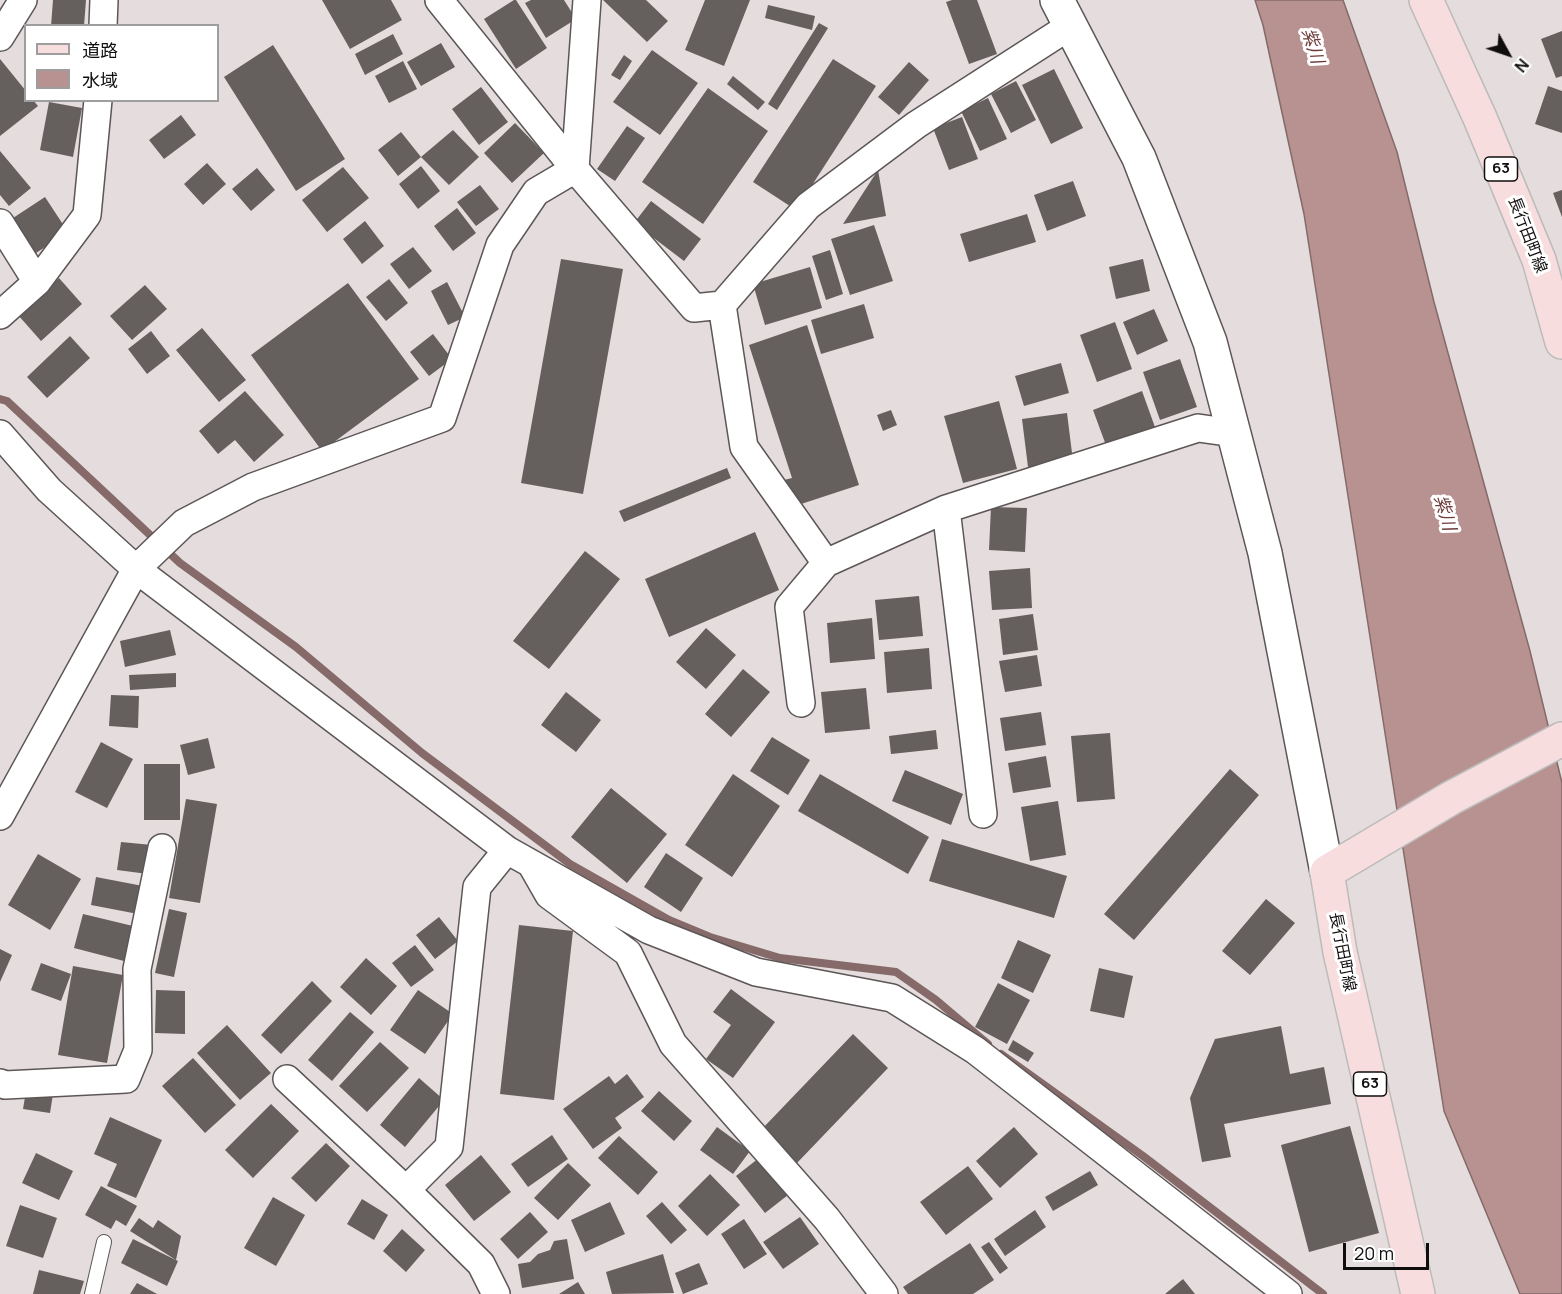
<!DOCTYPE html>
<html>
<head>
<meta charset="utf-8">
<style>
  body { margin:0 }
  #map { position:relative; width:1562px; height:1294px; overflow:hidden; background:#e5dddd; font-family:Manrope,"Noto Sans JP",sans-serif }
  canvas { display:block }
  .legend { position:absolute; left:24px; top:24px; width:195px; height:78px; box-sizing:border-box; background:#fff; border:2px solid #9f9e9e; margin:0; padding:8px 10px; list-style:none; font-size:18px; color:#100d0d }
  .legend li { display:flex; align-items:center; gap:12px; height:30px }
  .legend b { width:30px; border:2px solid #9f9e9e }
  .north { position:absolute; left:1478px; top:24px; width:60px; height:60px; -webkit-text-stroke:4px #fff; paint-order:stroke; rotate:130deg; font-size:16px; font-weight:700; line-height:24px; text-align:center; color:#100d0d }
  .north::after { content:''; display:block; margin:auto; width:21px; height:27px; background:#100d0d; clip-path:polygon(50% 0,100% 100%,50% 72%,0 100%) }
  .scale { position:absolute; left:1343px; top:1243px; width:86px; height:27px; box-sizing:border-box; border:3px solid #100d0d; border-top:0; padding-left:8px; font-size:18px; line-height:21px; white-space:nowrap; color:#100d0d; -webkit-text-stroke:4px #fff; paint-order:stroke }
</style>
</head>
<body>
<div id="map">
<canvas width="1562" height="1294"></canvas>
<ul class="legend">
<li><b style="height:8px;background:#f7dddd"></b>道路</li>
<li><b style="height:16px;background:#b79290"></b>水域</li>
</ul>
<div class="north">N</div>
<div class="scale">20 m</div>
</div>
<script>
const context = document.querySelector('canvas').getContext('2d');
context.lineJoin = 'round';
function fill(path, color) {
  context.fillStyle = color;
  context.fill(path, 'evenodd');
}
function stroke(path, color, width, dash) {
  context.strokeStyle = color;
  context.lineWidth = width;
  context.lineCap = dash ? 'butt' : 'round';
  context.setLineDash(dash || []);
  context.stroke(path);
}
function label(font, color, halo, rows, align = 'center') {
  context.font = font + ' Manrope,"Noto Sans JP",sans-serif';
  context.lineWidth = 6;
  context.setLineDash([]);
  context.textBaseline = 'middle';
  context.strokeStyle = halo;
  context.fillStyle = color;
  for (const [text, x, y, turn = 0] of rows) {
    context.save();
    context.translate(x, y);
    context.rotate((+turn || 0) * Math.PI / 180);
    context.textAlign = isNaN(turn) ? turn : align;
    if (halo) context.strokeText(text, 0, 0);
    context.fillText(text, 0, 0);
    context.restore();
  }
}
const water = new Path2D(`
  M 1255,0 L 1343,0 L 1397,152 L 1434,302 L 1530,651 L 1562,783 L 1562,1294 L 1520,1294 L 1444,1111 L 1304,214 L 1263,25 Z`);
fill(water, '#b79290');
stroke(water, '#856a69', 1.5);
stroke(new Path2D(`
  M 0,399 L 7,401 L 180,563 L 296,647 L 422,753 L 570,864 L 669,920 L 710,937 L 780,958 L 896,972 L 936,1000 L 988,1044
  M 1001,1054 L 1143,1156 L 1323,1294`), '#856a69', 8);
fill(new Path2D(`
  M 53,0 L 86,0 L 84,26 L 51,26 Z
  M 322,0 L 391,0 L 402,20 L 350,49 Z
  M 514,0 L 516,0 L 547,48 L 516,69 L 484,19 Z
  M 531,0 L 564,0 L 576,19 L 546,38 L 525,3 Z
  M 603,0 L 646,0 L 668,21 L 647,42 Z
  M 705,0 L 750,0 L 724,66 L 685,50 Z
  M 952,0 L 977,0 L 997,54 L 969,64 L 946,2 Z
  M 768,5 L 815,16 L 812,30 L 765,18 Z
  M 819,23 L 828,28 L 777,110 L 768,104 Z
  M 1562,31 L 1562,76 L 1556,78 L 1541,39 Z
  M 393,34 L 403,54 L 365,75 L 355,54 Z
  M 441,43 L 455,67 L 421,86 L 407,62 Z
  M 273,45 L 345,159 L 296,191 L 224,77 Z
  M 652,50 L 698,83 L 660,135 L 613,102 Z
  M 624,55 L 632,61 L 620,80 L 611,75 Z
  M 0,59 L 26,91 L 26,100 L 33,100 L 38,106 L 0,136 Z
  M 833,59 L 876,86 L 796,210 L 753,182 Z
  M 403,61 L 417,89 L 389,103 L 375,76 Z
  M 909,62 L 929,80 L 899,115 L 878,97 Z
  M 1054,69 L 1083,128 L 1051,144 L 1022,85 Z
  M 733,76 L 765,102 L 758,110 L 727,84 Z
  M 1016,81 L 1036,120 L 1011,133 L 991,94 Z
  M 1548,86 L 1562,91 L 1562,133 L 1535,124 Z
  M 481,87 L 508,122 L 479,145 L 452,109 Z
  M 708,88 L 768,131 L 703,224 L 642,182 Z
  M 988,98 L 1007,139 L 980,151 L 961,111 Z
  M 49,102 L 82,108 L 73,157 L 40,150 Z
  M 181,115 L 196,135 L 164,159 L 149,140 Z
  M 962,117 L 978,159 L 949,170 L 933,128 Z
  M 515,123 L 544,153 L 512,183 L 484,153 Z
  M 627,126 L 645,138 L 615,181 L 597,169 Z
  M 453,130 L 479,157 L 449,185 L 421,157 Z
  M 401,132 L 421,157 L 398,176 L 378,150 Z
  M 0,151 L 31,188 L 9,206 L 0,195 Z
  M 207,163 L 226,184 L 203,205 L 184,184 Z
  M 421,166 L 440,191 L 418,209 L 399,184 Z
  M 343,167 L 369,198 L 327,232 L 302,200 Z
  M 257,168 L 275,190 L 251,211 L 232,189 Z
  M 878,170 L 886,216 L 843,224 Z
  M 1073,181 L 1086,216 L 1047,231 L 1034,195 Z
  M 480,185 L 499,209 L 476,226 L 457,202 Z
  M 1562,190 L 1562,217 L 1553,193 Z
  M 45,197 L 68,232 L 36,253 L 13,218 Z
  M 651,201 L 701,239 L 684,261 L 634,223 Z
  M 457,208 L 476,233 L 453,251 L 434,226 Z
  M 1027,214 L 1036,242 L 969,262 L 960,234 Z
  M 365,221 L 384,246 L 362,264 L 343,239 Z
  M 874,225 L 893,281 L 850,295 L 831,239 Z
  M 413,247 L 432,271 L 409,289 L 390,264 Z
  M 830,250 L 843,294 L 826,300 L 812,256 Z
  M 561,259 L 623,269 L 583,494 L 521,483 Z
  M 1143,259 L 1150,291 L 1116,299 L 1109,267 Z
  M 810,267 L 822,308 L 765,325 L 753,284 Z
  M 59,278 L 82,304 L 41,341 L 18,315 Z
  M 389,279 L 408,303 L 386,321 L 366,297 Z
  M 447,282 L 465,317 L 448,325 L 431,291 Z
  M 348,283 L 419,379 L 322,451 L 251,355 Z
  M 145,285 L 167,309 L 132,340 L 110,316 Z
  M 864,304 L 874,338 L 821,354 L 811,320 Z
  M 1154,309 L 1168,341 L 1137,355 L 1123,322 Z
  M 1115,322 L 1132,369 L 1097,382 L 1080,335 Z
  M 807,325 L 859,485 L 789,508 L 780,481 L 792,478 L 749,345 Z
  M 202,328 L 246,380 L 219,402 L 176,350 Z
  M 151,331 L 170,356 L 147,374 L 128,349 Z
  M 433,334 L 452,359 L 429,376 L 410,352 Z
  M 70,336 L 90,358 L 47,398 L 27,377 Z
  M 1180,359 L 1197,407 L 1160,420 L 1143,372 Z
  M 1061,363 L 1069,393 L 1024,406 L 1015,376 Z
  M 245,391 L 284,435 L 254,462 L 235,440 L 218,454 L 199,431 Z
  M 1142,391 L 1156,430 L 1107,448 L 1093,410 Z
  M 999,401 L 1017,469 L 963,483 L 944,416 Z
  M 891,410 L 897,425 L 883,431 L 877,415 Z
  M 1067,413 L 1073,461 L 1028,467 L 1022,419 Z
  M 727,468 L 731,478 L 624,522 L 619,511 Z
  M 991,507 L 1027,508 L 1025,552 L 989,550 Z
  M 755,532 L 779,590 L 669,637 L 645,579 Z
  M 585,551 L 620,579 L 549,669 L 513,641 Z
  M 1030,568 L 1032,608 L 992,610 L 989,571 Z
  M 919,596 L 923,636 L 879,640 L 875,600 Z
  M 1033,614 L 1038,650 L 1003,655 L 999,619 Z
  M 872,618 L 875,659 L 830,663 L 827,623 Z
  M 706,628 L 736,655 L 706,689 L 676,662 Z
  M 170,630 L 176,655 L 125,667 L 120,641 Z
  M 929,648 L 932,689 L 887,693 L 884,652 Z
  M 1037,655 L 1042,686 L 1005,692 L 999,661 Z
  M 743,669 L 770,692 L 731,737 L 705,714 Z
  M 176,673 L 176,687 L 130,690 L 129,675 Z
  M 866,688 L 870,729 L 825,733 L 821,692 Z
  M 566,692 L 601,720 L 576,752 L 541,725 Z
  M 111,695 L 139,696 L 138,728 L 109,726 Z
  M 1041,712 L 1046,745 L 1005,751 L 1000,718 Z
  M 936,730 L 938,749 L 891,754 L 889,736 Z
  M 1110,733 L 1115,799 L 1077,802 L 1071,736 Z
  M 772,737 L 810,760 L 788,795 L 750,771 Z
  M 208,738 L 215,768 L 188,775 L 180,745 Z
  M 101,742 L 133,759 L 107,808 L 75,792 Z
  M 1046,756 L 1051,787 L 1013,793 L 1008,763 Z
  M 144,764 L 180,764 L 180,820 L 144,820 Z
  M 1230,769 L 1259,795 L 1134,940 L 1104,914 Z
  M 905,770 L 963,794 L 951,825 L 892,801 Z
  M 733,774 L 780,806 L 732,877 L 685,845 Z
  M 820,774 L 929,837 L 908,874 L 798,811 Z
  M 611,788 L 667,834 L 627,883 L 571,837 Z
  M 186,799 L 217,804 L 200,903 L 169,898 Z
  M 1058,801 L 1066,855 L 1030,861 L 1021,807 Z
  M 942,839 L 1067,876 L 1054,918 L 929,881 Z
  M 121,842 L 152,845 L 148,874 L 117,870 Z
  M 666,853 L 703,878 L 681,912 L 644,887 Z
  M 38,854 L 81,879 L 50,930 L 8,905 Z
  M 96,877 L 143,886 L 138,914 L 91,905 Z
  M 1266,899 L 1295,923 L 1250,975 L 1222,951 Z
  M 169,909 L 187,913 L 174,977 L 155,973 Z
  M 83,914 L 133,926 L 124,961 L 74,948 Z
  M 439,917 L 458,941 L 435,959 L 416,935 Z
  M 519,925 L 573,931 L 554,1100 L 500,1094 Z
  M 1018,940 L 1051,955 L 1033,993 L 1001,978 Z
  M 415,945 L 434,970 L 411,987 L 392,963 Z
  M 0,949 L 12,955 L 0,982 Z
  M 366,958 L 397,986 L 371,1015 L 340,987 Z
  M 41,963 L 71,974 L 61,1001 L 31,990 Z
  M 73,966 L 123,975 L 107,1063 L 58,1055 Z
  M 1099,968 L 1133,976 L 1124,1018 L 1090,1011 Z
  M 312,981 L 332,1001 L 281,1054 L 261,1035 Z
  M 998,983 L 1030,1000 L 1007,1044 L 975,1027 Z
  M 731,989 L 775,1022 L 733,1078 L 706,1059 L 731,1025 L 713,1012 Z
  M 156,990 L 185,991 L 185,1034 L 155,1033 Z
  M 418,990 L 453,1014 L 425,1054 L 390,1030 Z
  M 350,1012 L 374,1032 L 332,1081 L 308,1060 Z
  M 227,1025 L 271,1073 L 240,1100 L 197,1053 Z
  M 1281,1026 L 1290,1074 L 1324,1067 L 1331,1104 L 1224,1124 L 1231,1157 L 1202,1162 L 1190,1098 L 1215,1039 Z
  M 853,1034 L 888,1068 L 797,1163 L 762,1129 Z
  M 1013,1040 L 1034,1053 L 1028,1062 L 1008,1050 Z
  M 380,1042 L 409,1068 L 367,1112 L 339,1086 Z
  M 193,1058 L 236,1105 L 205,1133 L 162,1086 Z
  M 627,1074 L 644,1097 L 615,1118 L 622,1128 L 593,1149 L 563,1109 L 609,1076 L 615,1084 Z
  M 419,1078 L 444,1100 L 405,1147 L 380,1125 Z
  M 26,1091 L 53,1094 L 50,1113 L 23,1109 Z
  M 659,1091 L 692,1121 L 674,1141 L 641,1111 Z
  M 271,1104 L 299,1131 L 253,1178 L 225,1150 Z
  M 110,1117 L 162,1140 L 136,1198 L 107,1186 L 117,1164 L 94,1154 Z
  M 1350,1126 L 1379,1233 L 1309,1252 L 1281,1145 Z
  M 717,1127 L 750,1151 L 733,1174 L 700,1150 Z
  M 1014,1127 L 1038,1154 L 1000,1188 L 976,1161 Z
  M 552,1135 L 568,1159 L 528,1187 L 511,1164 Z
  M 619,1136 L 658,1172 L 638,1195 L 598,1158 Z
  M 326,1143 L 350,1166 L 316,1202 L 291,1178 Z
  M 36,1153 L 73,1171 L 59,1200 L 22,1183 Z
  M 481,1155 L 511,1192 L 474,1221 L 445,1185 Z
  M 759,1158 L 788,1195 L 765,1213 L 736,1176 Z
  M 568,1163 L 591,1185 L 558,1220 L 534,1198 Z
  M 968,1166 L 993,1199 L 946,1235 L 920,1202 Z
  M 1090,1171 L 1098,1185 L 1053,1211 L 1045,1197 Z
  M 710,1174 L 740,1205 L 707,1236 L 678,1206 Z
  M 101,1186 L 137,1206 L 126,1226 L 116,1220 L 111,1229 L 85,1215 Z
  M 273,1197 L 305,1215 L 276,1266 L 244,1248 Z
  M 362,1199 L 388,1215 L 374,1240 L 347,1224 Z
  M 610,1202 L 625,1234 L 585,1252 L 571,1220 Z
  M 662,1202 L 687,1230 L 671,1244 L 646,1216 Z
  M 20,1205 L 57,1218 L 43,1258 L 6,1246 Z
  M 1035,1210 L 1046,1227 L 1005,1256 L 994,1239 Z
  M 530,1212 L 548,1232 L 518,1259 L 500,1239 Z
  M 800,1217 L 819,1244 L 783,1269 L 763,1242 Z
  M 139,1218 L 153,1228 L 158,1220 L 181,1236 L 176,1260 L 130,1231 Z
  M 744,1219 L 767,1254 L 744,1269 L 721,1234 Z
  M 402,1229 L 425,1250 L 406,1272 L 383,1251 Z
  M 133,1239 L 178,1261 L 167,1286 L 121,1263 Z
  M 567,1239 L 574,1279 L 522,1288 L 518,1264 L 530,1262 L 538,1254 L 550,1250 L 554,1241 Z
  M 989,1242 L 1008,1268 L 1000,1274 L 981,1247 Z
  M 970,1243 L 994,1280 L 973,1294 L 908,1294 L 903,1287 Z
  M 663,1254 L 674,1293 L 612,1294 L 606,1272 Z
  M 699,1263 L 708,1284 L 683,1294 L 675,1273 Z
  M 39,1270 L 84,1281 L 80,1294 L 33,1294 Z
  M 1183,1279 L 1195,1294 L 1165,1294 Z
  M 578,1282 L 585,1294 L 559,1294 Z
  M 137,1283 L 157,1294 L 130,1294 Z`), '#655f5e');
const service = new Path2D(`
  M 92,1294 L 104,1242`);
const minor = new Path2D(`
  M 439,0 L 575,169 L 694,308 L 722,305 L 808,206 L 916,125 L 1070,26
  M 103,26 L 104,0
  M 0,37 L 23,0
  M 0,223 L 37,282
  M 722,305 L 744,447 L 826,563
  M 0,315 L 37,282 L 87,215 L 98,100
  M 0,434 L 49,490 L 136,569 L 507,850 L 649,930 L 756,972 L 892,998 L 975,1050 L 1288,1294
  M 801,703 L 789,607 L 826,563 L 946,509
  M 983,814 L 946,509 L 1198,428 L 1234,433
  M 0,816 L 136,569 L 184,523 L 253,487 L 442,418 L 500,245 L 536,192 L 575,169 L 587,0
  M 533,867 L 549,895 L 628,953 L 673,1044 L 827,1219 L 884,1294
  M 287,1079 L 406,1190
  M 0,1083 L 5,1085 L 126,1079 L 138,1050 L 137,969 L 162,848
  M 496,1294 L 481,1264 L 406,1190 L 449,1147 L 477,887 L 507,850`);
const tertiary = new Path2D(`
  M 1057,0 L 1139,158 L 1210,342 L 1265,553 L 1327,872`);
const primary = new Path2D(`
  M 1426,0 L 1480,118 L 1539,260 L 1562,342
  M 1418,1294 L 1340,952 L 1327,872 L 1451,798 L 1562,739`);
stroke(service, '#5d5656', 16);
stroke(minor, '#5d5656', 30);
stroke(tertiary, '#5d5656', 36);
stroke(primary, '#bcbbbb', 36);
stroke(service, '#fff', 14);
stroke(minor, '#fff', 27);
stroke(tertiary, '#fff', 33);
stroke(primary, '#f7dddd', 33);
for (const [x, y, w] of [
  [1501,169,33],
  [1370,1084,33]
]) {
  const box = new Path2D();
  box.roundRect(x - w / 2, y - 12, w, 24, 4.5);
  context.fillStyle = '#fff';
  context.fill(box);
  stroke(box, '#100d0d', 1.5);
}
label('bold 15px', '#100d0d', null, [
  ["63",1501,169],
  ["63",1370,1084]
]);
label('16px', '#100d0d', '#fff', [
  ["長行田町線",1527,235,69],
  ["長行田町線",1342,952,79]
]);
label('italic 18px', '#703b3b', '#fff', [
  ["紫川",1312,46,73],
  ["紫川",1444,513,74]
]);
</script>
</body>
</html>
